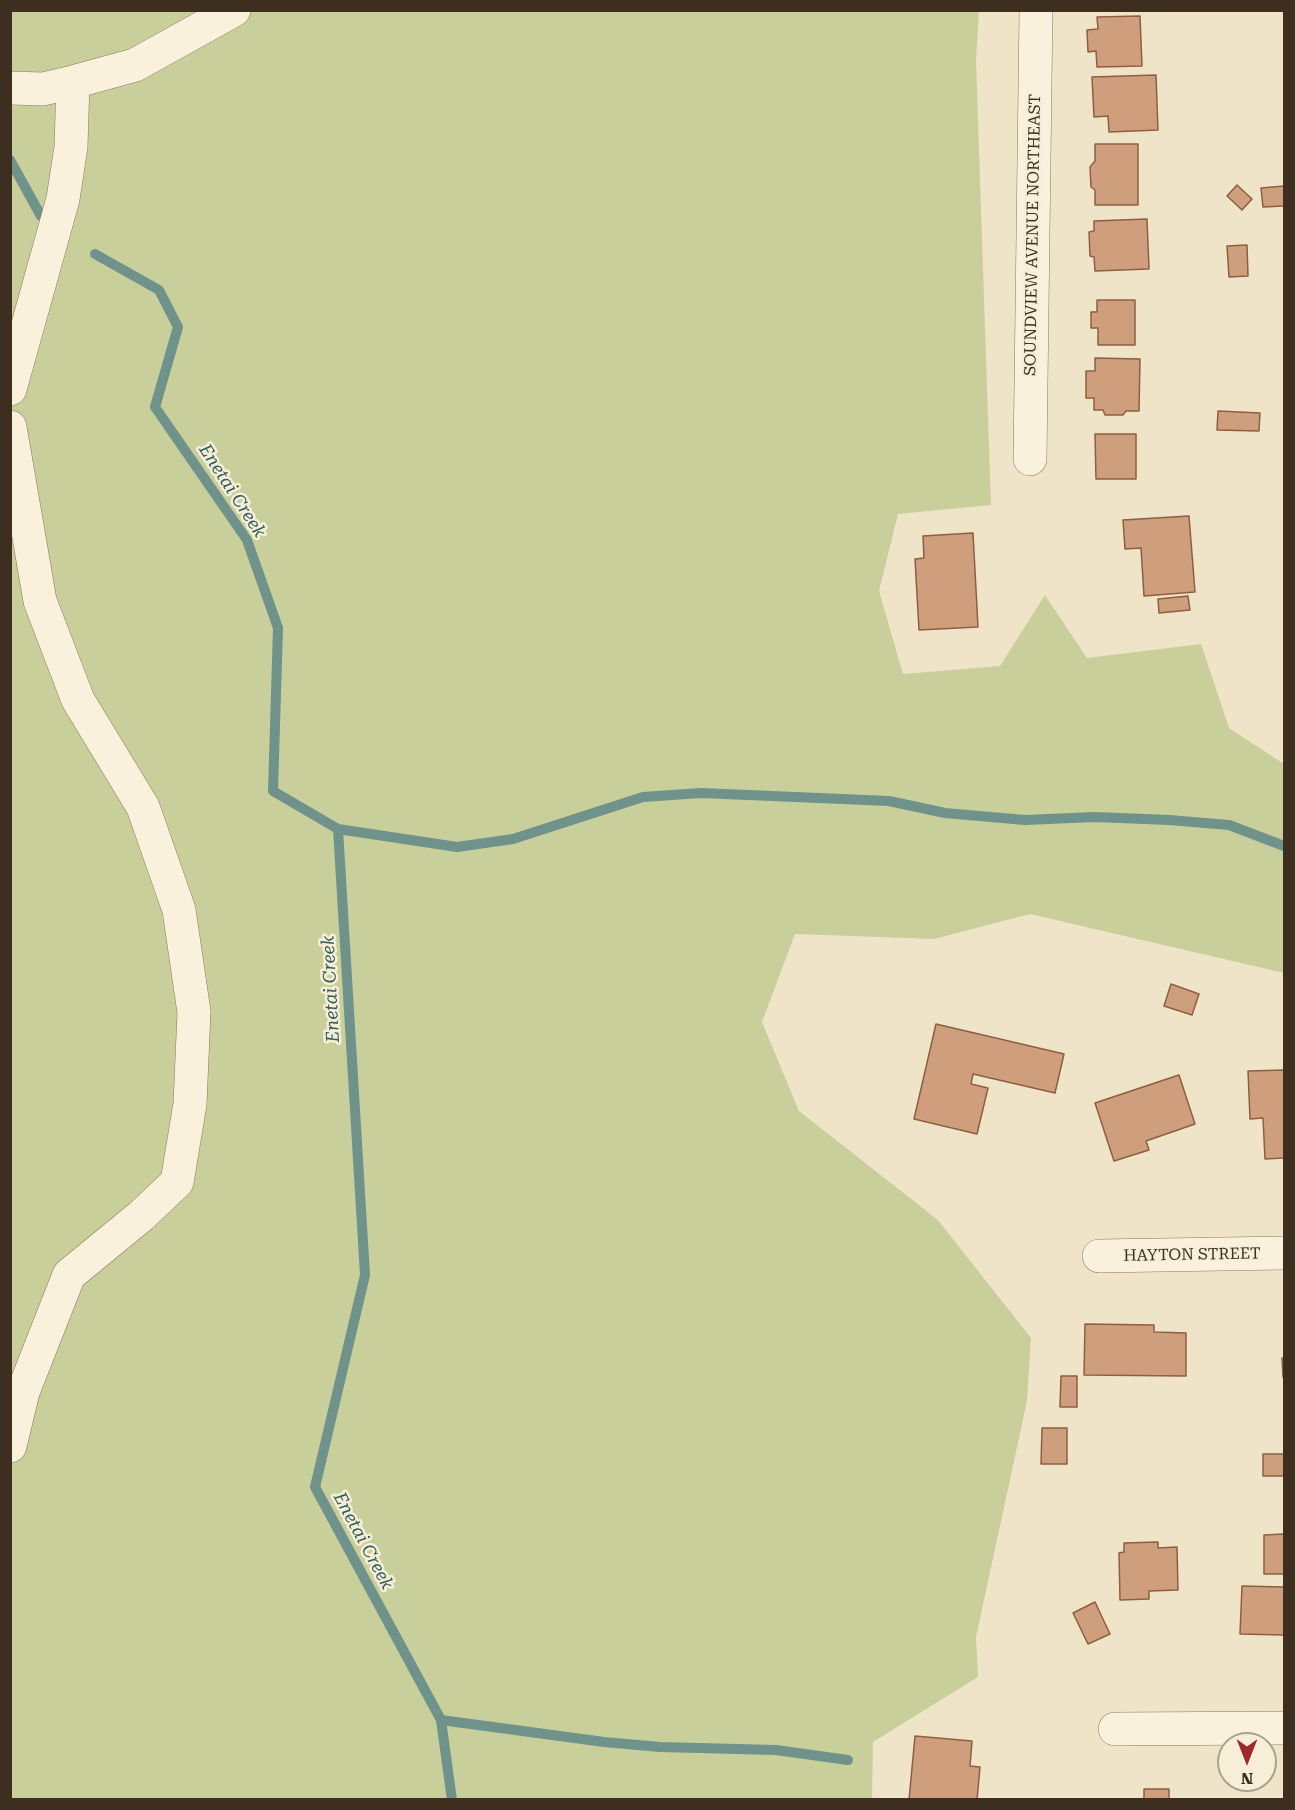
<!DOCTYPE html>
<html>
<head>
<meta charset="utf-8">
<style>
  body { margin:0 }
  #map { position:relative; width:1295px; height:1810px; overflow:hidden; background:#f0e4c8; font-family:"Roboto Serif",serif }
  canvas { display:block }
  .frame { position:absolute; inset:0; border:12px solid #3d2e20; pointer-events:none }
  .north { position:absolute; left:1217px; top:1732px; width:60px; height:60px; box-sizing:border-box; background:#f7eed8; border:2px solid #ada18e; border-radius:50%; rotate:180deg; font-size:16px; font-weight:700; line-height:24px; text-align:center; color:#3d2e20 }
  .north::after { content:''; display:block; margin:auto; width:21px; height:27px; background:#9e2a2b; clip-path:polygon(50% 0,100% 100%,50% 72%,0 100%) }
</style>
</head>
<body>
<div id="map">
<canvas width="1295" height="1810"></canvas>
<div class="frame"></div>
<div class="north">N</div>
</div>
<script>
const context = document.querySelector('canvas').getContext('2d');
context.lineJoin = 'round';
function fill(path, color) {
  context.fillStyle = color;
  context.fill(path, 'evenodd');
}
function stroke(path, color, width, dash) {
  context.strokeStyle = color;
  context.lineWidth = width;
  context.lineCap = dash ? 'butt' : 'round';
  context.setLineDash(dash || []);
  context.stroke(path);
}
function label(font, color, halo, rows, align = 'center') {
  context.font = font + ' "Roboto Serif",serif';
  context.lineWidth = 5;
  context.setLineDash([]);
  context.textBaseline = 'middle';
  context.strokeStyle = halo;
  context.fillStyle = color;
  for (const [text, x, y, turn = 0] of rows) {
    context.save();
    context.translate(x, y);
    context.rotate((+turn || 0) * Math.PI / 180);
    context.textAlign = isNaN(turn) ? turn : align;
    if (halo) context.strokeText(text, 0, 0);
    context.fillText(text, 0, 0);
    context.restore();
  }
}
fill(new Path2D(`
  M 11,11 L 979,11 L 976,60 L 991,505 L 898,514 L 879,591 L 903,674 L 1000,666 L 1045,595 L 1087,658 L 1201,644 L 1229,728 L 1284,764 L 1284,973 L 1030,914 L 934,939 L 795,934 L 762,1022 L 799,1111 L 938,1220 L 1031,1338 L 1027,1401 L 976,1637 L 978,1677 L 873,1742 L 872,1799 L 11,1800 Z`), '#c9cf9b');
stroke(new Path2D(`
  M 10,160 L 41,216
  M 95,254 L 159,290 L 178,327 L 155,407 L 247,540 L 278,628 L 273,791 L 338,829 L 365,1275 L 315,1487 L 441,1720 L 452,1800
  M 338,829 L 457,847 L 513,839 L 643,797 L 701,793 L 889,801 L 945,813 L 1025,820 L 1095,817 L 1169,820 L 1229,825 L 1284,846
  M 441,1720 L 604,1742 L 660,1747 L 776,1750 L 848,1760`), '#6f938a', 10);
const building = new Path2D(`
  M 1140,16 L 1142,66 L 1097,67 L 1096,51 L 1088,52 L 1087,30 L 1098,29 L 1097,17 Z
  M 1156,75 L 1158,130 L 1109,132 L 1108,116 L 1094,117 L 1092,77 Z
  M 1095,144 L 1138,144 L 1138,205 L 1095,205 L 1095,190 L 1091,187 L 1090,167 L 1095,161 Z
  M 1237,185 L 1252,199 L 1242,210 L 1227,196 Z
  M 1284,186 L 1284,206 L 1263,207 L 1261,188 Z
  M 1147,219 L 1149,269 L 1095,271 L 1094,257 L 1090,256 L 1089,232 L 1094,231 L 1094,221 Z
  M 1247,245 L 1248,276 L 1229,277 L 1227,246 Z
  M 1097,300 L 1135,300 L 1135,345 L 1098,345 L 1098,328 L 1091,328 L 1091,312 L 1097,312 Z
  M 1095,358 L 1140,359 L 1139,411 L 1126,411 L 1123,415 L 1105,415 L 1103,410 L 1094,410 L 1094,398 L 1086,398 L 1086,371 L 1095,371 Z
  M 1218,411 L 1260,413 L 1259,431 L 1217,430 Z
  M 1095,434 L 1136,434 L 1136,479 L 1096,479 Z
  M 1189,516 L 1195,592 L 1144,596 L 1141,548 L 1125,549 L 1123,520 Z
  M 973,533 L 978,627 L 919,630 L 915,559 L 924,558 L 923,536 Z
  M 1188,596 L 1190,610 L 1159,613 L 1158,599 Z
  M 1171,984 L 1199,994 L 1192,1015 L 1164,1006 Z
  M 936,1024 L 1064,1054 L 1055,1093 L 973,1074 L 971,1084 L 988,1088 L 977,1134 L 914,1119 Z
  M 1284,1070 L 1284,1158 L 1265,1159 L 1263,1118 L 1250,1119 L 1248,1071 Z
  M 1179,1075 L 1195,1124 L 1146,1141 L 1149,1150 L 1114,1161 L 1095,1103 Z
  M 1085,1324 L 1154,1325 L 1154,1332 L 1186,1333 L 1186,1376 L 1084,1375 Z
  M 1282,1358 L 1284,1358 L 1284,1377 L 1283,1377 Z
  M 1061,1376 L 1077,1376 L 1077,1407 L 1060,1407 Z
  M 1042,1428 L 1067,1428 L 1067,1464 L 1041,1464 Z
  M 1263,1454 L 1284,1454 L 1284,1476 L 1263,1476 Z
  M 1284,1534 L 1284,1574 L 1264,1574 L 1264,1535 Z
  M 1158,1542 L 1158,1548 L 1177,1547 L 1178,1590 L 1149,1591 L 1149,1599 L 1120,1600 L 1119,1553 L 1124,1552 L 1124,1543 Z
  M 1242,1586 L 1284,1587 L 1284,1635 L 1240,1634 Z
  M 1095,1602 L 1110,1634 L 1088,1644 L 1073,1613 Z
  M 915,1736 L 972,1741 L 970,1766 L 980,1767 L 977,1800 L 909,1800 Z
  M 1144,1789 L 1169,1789 L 1169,1800 L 1144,1800 Z`);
fill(building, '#cf9f7d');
stroke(building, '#8d5f41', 1.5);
const minor = new Path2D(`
  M 73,82 L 135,65 L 234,10
  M 10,88 L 43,89 L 73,82 L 71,147 L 63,199 L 10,389
  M 10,427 L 40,601 L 78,700 L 143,807 L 179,910 L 194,1012 L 190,1104 L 177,1182 L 141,1216 L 69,1275 L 23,1392 L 10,1446
  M 1030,459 L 1036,10
  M 1099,1256 L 1284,1253
  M 1115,1729 L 1284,1728`);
stroke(minor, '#8d765c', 34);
stroke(minor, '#faf1dc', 33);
label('16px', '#3d2e20', '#f7eed8', [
  ["SOUNDVIEW AVENUE NORTHEAST",1033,235,-89],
  ["HAYTON STREET",1192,1255,-1]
]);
label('italic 18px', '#2f5d5a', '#f7eed8', [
  ["Enetai Creek",232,491,57],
  ["Enetai Creek",331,989,-93],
  ["Enetai Creek",363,1541,62]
]);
</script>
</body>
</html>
